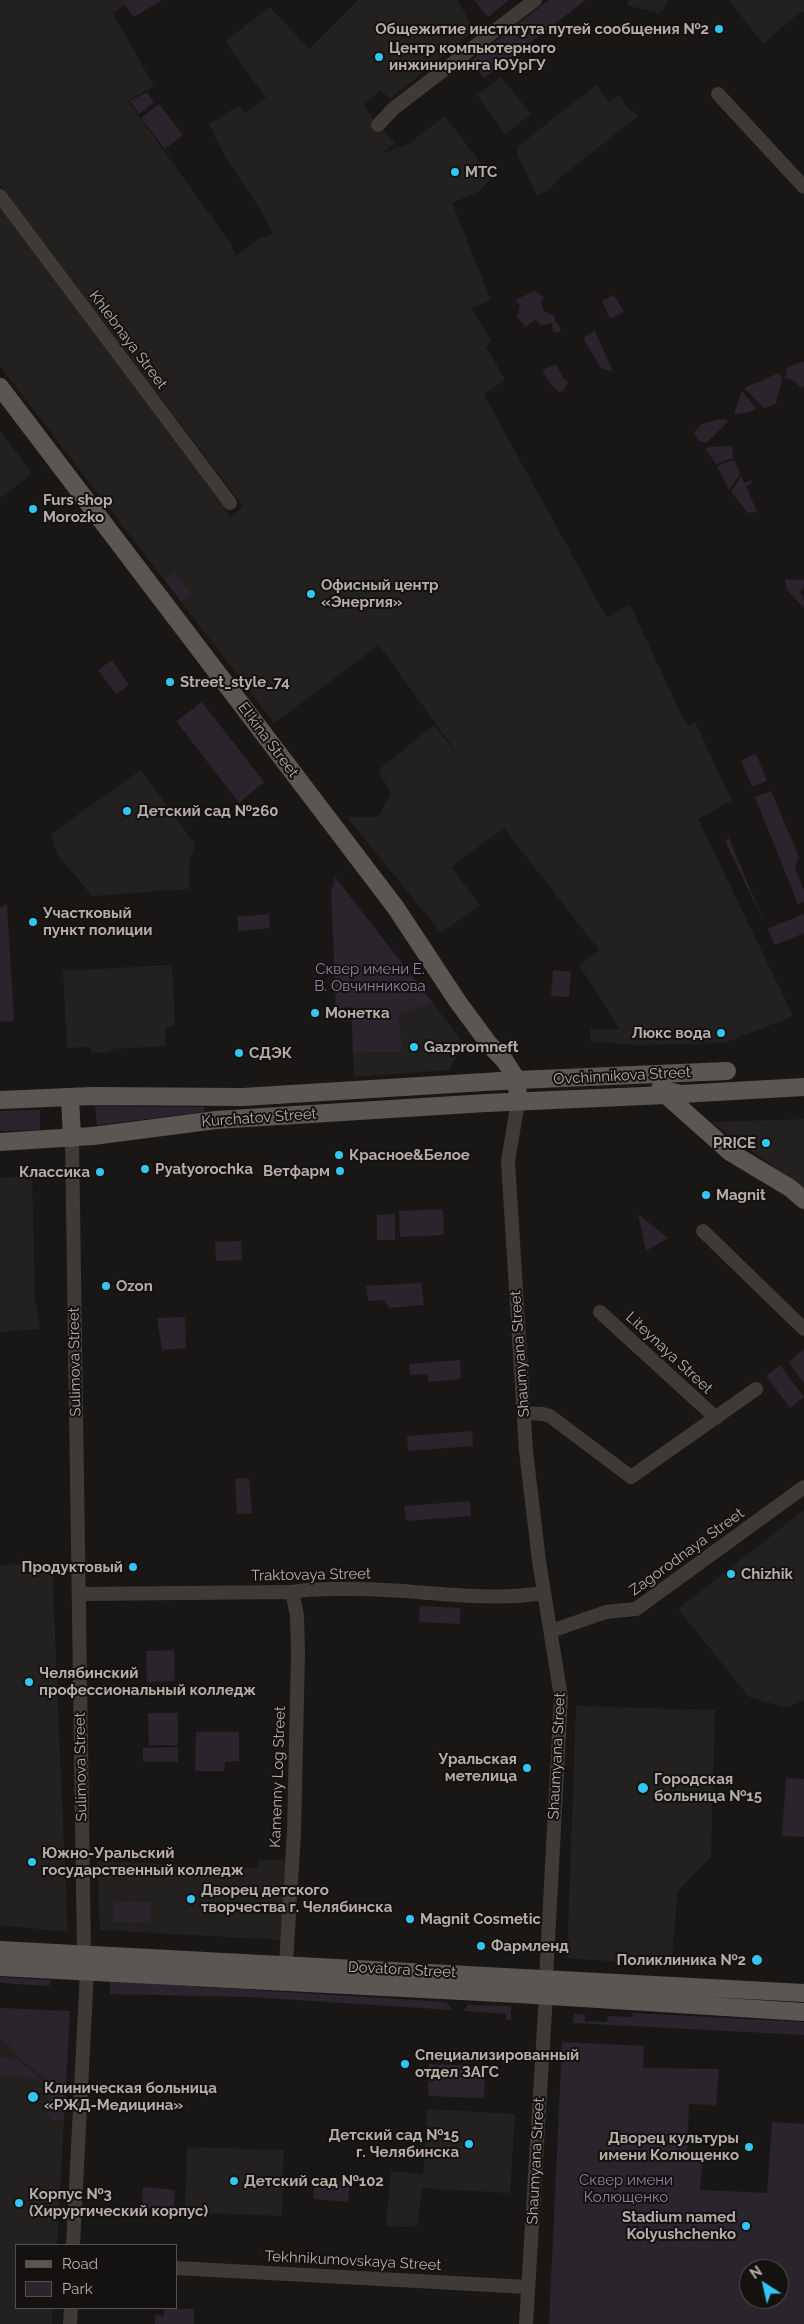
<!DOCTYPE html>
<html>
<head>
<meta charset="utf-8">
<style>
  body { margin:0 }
  #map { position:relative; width:804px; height:2324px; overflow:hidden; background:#181716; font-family:Raleway,sans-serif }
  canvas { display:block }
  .legend { position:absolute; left:15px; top:2244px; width:162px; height:65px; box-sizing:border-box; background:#131211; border:1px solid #55504d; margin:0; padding:6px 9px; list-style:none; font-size:15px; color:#b8aca8 }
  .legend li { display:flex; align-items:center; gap:10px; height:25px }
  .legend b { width:25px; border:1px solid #55504d }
  .north { position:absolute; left:739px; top:2259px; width:50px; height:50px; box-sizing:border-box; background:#131211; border:1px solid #55504d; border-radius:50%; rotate:325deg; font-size:14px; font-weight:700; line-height:20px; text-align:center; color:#b8aca8 }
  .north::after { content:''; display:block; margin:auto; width:18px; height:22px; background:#33c6f4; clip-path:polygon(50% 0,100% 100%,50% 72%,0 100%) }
</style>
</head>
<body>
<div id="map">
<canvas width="804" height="2324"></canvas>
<ul class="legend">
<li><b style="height:6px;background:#5c5653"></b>Road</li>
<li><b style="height:14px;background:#2a242d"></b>Park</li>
</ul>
<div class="north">N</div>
</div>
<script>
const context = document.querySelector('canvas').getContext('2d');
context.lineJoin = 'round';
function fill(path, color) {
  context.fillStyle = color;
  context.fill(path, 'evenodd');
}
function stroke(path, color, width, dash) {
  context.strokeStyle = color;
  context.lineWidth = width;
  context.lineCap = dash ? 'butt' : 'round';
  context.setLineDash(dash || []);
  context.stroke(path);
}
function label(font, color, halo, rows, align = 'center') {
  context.font = font + ' Raleway,sans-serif';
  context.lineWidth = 4;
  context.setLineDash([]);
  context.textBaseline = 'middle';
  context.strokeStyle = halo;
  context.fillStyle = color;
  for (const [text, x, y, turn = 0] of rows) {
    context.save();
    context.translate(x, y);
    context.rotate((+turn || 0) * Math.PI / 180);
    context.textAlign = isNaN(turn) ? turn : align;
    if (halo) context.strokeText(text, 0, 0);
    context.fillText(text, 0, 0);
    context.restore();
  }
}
fill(new Path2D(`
  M 0,0 L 121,0 L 125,5 L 113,13 L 154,86 L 128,101 L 231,244 L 236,256 L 261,237 L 266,238 L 273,233 L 258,206 L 223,153 L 209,124 L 238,106 L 245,113 L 266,98 L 225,41 L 270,7 L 309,49 L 358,0 L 457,0 L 475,30 L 390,99 L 381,90 L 364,104 L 373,119 L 395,143 L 382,153 L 407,145 L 445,116 L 482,165 L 493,176 L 480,191 L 452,203 L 491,300 L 472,308 L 491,341 L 486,347 L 505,379 L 484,395 L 607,618 L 630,605 L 683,718 L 688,725 L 695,722 L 728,793 L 733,800 L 698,819 L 793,1016 L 725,1043 L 639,1045 L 591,1042 L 590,1029 L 620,1029 L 579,965 L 599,950 L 504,828 L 451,867 L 480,905 L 441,933 L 347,817 L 378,817 L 391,793 L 378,770 L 434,725 L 470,771 L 381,648 L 378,646 L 274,723 L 0,366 L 0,208 L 231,517 L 243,506 L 0,185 Z
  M 629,0 L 668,0 L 664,9 L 659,13 L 630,6 L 627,5 Z
  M 729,0 L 804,0 L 804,12 L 801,11 L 763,44 Z
  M 501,77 L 531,114 L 505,134 L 477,95 Z
  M 596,85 L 609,102 L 619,95 L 631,111 L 633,110 L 638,116 L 558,179 L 550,189 L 537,196 L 518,156 L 517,147 Z
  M 0,430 L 32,474 L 0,498 Z
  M 141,770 L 195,844 L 189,865 L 189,889 L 92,896 L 57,854 L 51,834 Z
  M 172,965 L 175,1026 L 165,1028 L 166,1046 L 111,1049 L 110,1052 L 92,1053 L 90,1047 L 67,1048 L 63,971 Z
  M 433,1003 L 464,1044 L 449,1070 L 354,1077 L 353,1053 L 402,1052 L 399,1014 Z
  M 804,1119 L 804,1188 L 711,1122 Z
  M 32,1176 L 35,1298 L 40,1329 L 0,1332 L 0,1178 Z
  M 804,1510 L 804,1699 L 788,1708 L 749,1697 L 678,1609 Z
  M 52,1563 L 62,1800 L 68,1932 L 0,1925 L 0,1565 Z
  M 576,1706 L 715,1710 L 711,1857 L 678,1891 L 671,1966 L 567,1958 Z
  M 259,1860 L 285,1860 L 283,1940 L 100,1930 L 97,1861 L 258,1868 Z
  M 0,2008 L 70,2011 L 57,2245 L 16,2245 L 16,2308 L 53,2308 L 52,2324 L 0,2324 Z
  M 427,2109 L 515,2114 L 510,2193 L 422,2188 L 417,2227 L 386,2226 L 391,2171 L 423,2174 Z
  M 187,2147 L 284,2150 L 282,2216 L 185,2212 Z`), '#22211f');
fill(new Path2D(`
  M 121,0 L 162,0 L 134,17 Z
  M 474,0 L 509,0 L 488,17 Z
  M 549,0 L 586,0 L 484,78 L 470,61 Z
  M 147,92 L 154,102 L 139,114 L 130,101 Z
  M 159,104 L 183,135 L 165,149 L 141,118 Z
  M 535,291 L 544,298 L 541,303 L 544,311 L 554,316 L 556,323 L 558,323 L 561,330 L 558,333 L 553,331 L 552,323 L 541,325 L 535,320 L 526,327 L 517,317 L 520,305 L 515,300 Z
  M 614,295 L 624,312 L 610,319 L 602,301 Z
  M 595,331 L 596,333 L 613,372 L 601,368 L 584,340 L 585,336 Z
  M 802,362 L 804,362 L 804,386 L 801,388 L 795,381 L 785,378 L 787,368 Z
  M 556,364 L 563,378 L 568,382 L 564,390 L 559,392 L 551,385 L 542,370 Z
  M 779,373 L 782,379 L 776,404 L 764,408 L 745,389 L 746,387 Z
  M 742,391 L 756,408 L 753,411 L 734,415 Z
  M 722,419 L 729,421 L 706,443 L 699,441 L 694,432 L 703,423 Z
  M 732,446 L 733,458 L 716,464 L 706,450 L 707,447 Z
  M 734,460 L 740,474 L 729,490 L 717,466 Z
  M 741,476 L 744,483 L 751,480 L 752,483 L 746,486 L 757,512 L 748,513 L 731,492 Z
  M 174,572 L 191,594 L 181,601 L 165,580 Z
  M 785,579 L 804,580 L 804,586 L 800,592 L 804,600 L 804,608 L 787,590 Z
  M 112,660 L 129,685 L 116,694 L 98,670 Z
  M 202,702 L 264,782 L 239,803 L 176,721 Z
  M 756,754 L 767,781 L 752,787 L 741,760 Z
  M 771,791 L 799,857 L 795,868 L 804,891 L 804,901 L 798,904 L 755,797 Z
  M 728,836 L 767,929 L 804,914 L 804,933 L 775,945 L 726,843 Z
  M 335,877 L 433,1003 L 399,1014 L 402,1052 L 353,1053 L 351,1007 L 336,1009 L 331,892 Z
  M 7,903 L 14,1021 L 0,1022 L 0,908 Z
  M 269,914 L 270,928 L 239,931 L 237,917 Z
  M 553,970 L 571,972 L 569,997 L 551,996 Z
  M 95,1106 L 204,1107 L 204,1112 L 97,1125 Z
  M 40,1110 L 40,1130 L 0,1131 L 0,1111 Z
  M 443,1209 L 444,1235 L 400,1237 L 399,1211 Z
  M 395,1214 L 395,1240 L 377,1240 L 377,1215 Z
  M 638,1214 L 668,1238 L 646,1251 Z
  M 241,1241 L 242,1260 L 216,1261 L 215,1242 Z
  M 421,1283 L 424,1305 L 389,1308 L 384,1300 L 368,1301 L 366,1286 Z
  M 185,1317 L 186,1348 L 162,1350 L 157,1318 Z
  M 804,1349 L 804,1384 L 789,1362 Z
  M 460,1360 L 461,1379 L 428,1382 L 427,1374 L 410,1375 L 409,1364 Z
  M 780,1365 L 804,1397 L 790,1408 L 766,1376 Z
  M 472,1431 L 473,1446 L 408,1451 L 407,1436 Z
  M 249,1478 L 252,1513 L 237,1514 L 235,1479 Z
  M 470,1501 L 471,1516 L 406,1521 L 404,1506 Z
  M 420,1606 L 460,1608 L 460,1624 L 419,1622 Z
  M 174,1650 L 175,1681 L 147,1682 L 146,1651 Z
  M 148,1713 L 178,1713 L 178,1745 L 149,1745 Z
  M 196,1732 L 239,1732 L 239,1761 L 225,1762 L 224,1771 L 195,1771 Z
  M 178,1747 L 178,1762 L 143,1762 L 143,1748 Z
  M 786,1778 L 804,1779 L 804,1837 L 782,1836 Z
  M 114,1901 L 151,1902 L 150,1923 L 113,1922 Z
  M 0,1977 L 51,1980 L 49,1986 L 0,1983 Z
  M 110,1981 L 446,2002 L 452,2010 L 248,1997 L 110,1994 Z
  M 470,2003 L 471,2005 L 511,2006 L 511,2020 L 506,2020 L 506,2014 L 465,2011 L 464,2009 Z
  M 0,2008 L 70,2011 L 64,2121 L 52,2120 L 47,2115 L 49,2079 L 46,2079 L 10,2050 L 10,2044 L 3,2043 L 3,2040 L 0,2040 Z
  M 633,2013 L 804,2022 L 804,2035 L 573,2023 L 574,2014 L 585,2014 L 585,2021 L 607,2022 L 608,2016 L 632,2017 Z
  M 562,2042 L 644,2046 L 643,2068 L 719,2069 L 716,2105 L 689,2104 L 687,2153 L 703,2154 L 700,2190 L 767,2193 L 772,2122 L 804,2124 L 804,2324 L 549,2324 ZM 749,2269 L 779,2269 L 779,2299 L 749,2299 Z
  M 0,2058 L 17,2059 L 39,2078 L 0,2076 Z
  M 429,2064 L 485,2066 L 484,2098 L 428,2096 Z
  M 315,2180 L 350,2183 L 348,2202 L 313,2199 Z
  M 143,2187 L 175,2190 L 174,2210 L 142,2208 Z
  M 164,2309 L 194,2309 L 194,2324 L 155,2324 L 155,2315 L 164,2316 Z`), '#2a242d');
stroke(new Path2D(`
  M 718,94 L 804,187
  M 378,125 L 393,109 L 535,0
  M 0,196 L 230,503
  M 518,1102 L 508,1161 L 526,1451 L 539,1561 L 561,1697 L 546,1978
  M 72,1138 L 84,1953
  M 703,1231 L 804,1329
  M 600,1312 L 716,1418
  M 524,1413 L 543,1414 L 550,1416 L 631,1477 L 756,1389
  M 79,1594 L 292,1592 C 311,1588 330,1589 349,1589 C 414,1588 479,1603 544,1593
  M 551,1631 L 606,1612 L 636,1609 L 804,1487
  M 286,1963 L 294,1833 L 298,1652 L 297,1615 L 292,1592
  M 73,2245 L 87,1971
  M 176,2268 L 528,2287
  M 70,2324 L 71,2308
  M 526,2324 L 546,1995`), '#3d3a37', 14);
stroke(new Path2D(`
  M 0,387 L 396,908 L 458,1002 L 489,1044 L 505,1061 L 517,1080 L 518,1102
  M 660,1089 L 681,1094 L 804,1087
  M 70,1097 L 72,1138
  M 0,1100 L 92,1096 L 243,1097 L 517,1080 L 727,1071
  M 0,1142 L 93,1136 L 216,1120 L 486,1103 L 666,1095 L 730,1152 L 790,1188 L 804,1200
  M 0,1950 L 804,1993
  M 0,1967 L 519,1994 L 804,2012`), '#5c5653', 18);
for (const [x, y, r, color] of [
  [719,29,5,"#33c6f4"],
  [379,57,5,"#33c6f4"],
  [455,172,5,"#33c6f4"],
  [33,509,5,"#33c6f4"],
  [311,594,5,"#33c6f4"],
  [170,682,5,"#33c6f4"],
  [127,811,5,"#33c6f4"],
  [33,922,5,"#33c6f4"],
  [315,1013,5,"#33c6f4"],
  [721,1033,5,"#33c6f4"],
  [414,1047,5,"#33c6f4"],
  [239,1053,5,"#33c6f4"],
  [766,1143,5,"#33c6f4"],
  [339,1155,5,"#33c6f4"],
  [145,1169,5,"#33c6f4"],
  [340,1171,5,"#33c6f4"],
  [100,1172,5,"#33c6f4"],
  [706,1195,5,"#33c6f4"],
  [106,1286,5,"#33c6f4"],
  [133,1567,5,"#33c6f4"],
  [731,1574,5,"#33c6f4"],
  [29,1682,5,"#33c6f4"],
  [527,1768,5,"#33c6f4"],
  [643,1788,6,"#33c6f4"],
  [32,1862,5,"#33c6f4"],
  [191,1899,5,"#33c6f4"],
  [410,1919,5,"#33c6f4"],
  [481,1946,5,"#33c6f4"],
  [757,1960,6,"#33c6f4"],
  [405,2064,5,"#33c6f4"],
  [33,2097,6,"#33c6f4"],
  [469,2144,5,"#33c6f4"],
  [749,2147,5,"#33c6f4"],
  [234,2181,5,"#33c6f4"],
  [19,2203,5,"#33c6f4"],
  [746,2226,5,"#33c6f4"]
]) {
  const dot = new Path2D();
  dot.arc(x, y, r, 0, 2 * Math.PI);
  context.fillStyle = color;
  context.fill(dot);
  stroke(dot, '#131211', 2);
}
label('bold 15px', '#b8aca8', '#131211', [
  ["Общежитие института путей сообщения №2",709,29,"right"],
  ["Центр компьютерного",389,48],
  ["инжиниринга ЮУрГУ",389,65],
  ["МТС",465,172],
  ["Furs shop",43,500],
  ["Morozko",43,517],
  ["Офисный центр",321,585],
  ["«Энергия»",321,602],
  ["Street_style_74",180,682],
  ["Детский сад №260",137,811],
  ["Участковый",43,913],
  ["пункт полиции",43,930],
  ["Монетка",325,1013],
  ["Люкс вода",711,1033,"right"],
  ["Gazpromneft",424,1047],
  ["СДЭК",249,1053],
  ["PRICE",756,1143,"right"],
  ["Красное&Белое",349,1155],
  ["Pyatyorochka",155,1169],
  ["Ветфарм",330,1171,"right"],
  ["Классика",90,1172,"right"],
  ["Magnit",716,1195],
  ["Ozon",116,1286],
  ["Продуктовый",123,1567,"right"],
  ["Chizhik",741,1574],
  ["Челябинский",39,1673],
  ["профессиональный колледж",39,1690],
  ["Уральская",517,1759,"right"],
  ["метелица",517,1776,"right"],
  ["Городская",654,1779],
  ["больница №15",654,1796],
  ["Южно-Уральский",42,1853],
  ["государственный колледж",42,1870],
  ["Дворец детского",201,1890],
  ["творчества г. Челябинска",201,1907],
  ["Magnit Cosmetic",420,1919],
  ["Фармленд",491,1946],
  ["Поликлиника №2",746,1960,"right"],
  ["Специализированный",415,2055],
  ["отдел ЗАГС",415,2072],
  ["Клиническая больница",44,2088],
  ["«РЖД-Медицина»",44,2105],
  ["Детский сад №15",459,2135,"right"],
  ["г. Челябинска",459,2152,"right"],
  ["Дворец культуры",739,2138,"right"],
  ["имени Колющенко",739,2155,"right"],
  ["Детский сад №102",244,2181],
  ["Корпус №3",29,2194],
  ["(Хирургический корпус)",29,2211],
  ["Stadium named",736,2217,"right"],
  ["Kolyushchenko",736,2234,"right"]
], 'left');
label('15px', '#b8aca8', '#131211', [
  ["Khlebnaya Street",128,340,53],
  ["El'kina Street",268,740,53],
  ["Ovchinnikova Street",622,1076,-3],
  ["Kurchatov Street",259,1118,-4],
  ["Liteynaya Street",669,1353,43],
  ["Shaumyana Street",520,1354,-94],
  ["Sulimova Street",75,1362,-91],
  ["Zagorodnaya Street",687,1552,-36],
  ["Traktovaya Street",311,1575,-1],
  ["Shaumyana Street",557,1756,-87],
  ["Sulimova Street",81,1767,-91],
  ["Kamenny Log Street",278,1777,-88],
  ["Dovatora Street",402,1970,3],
  ["Shaumyana Street",536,2161,-87],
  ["Tekhnikumovskaya Street",353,2261,3]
]);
label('15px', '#967fa4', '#131211', [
  ["Сквер имени Е.",370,969],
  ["В. Овчинникова",370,986],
  ["Сквер имени",626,2180],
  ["Колющенко",626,2197]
]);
</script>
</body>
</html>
